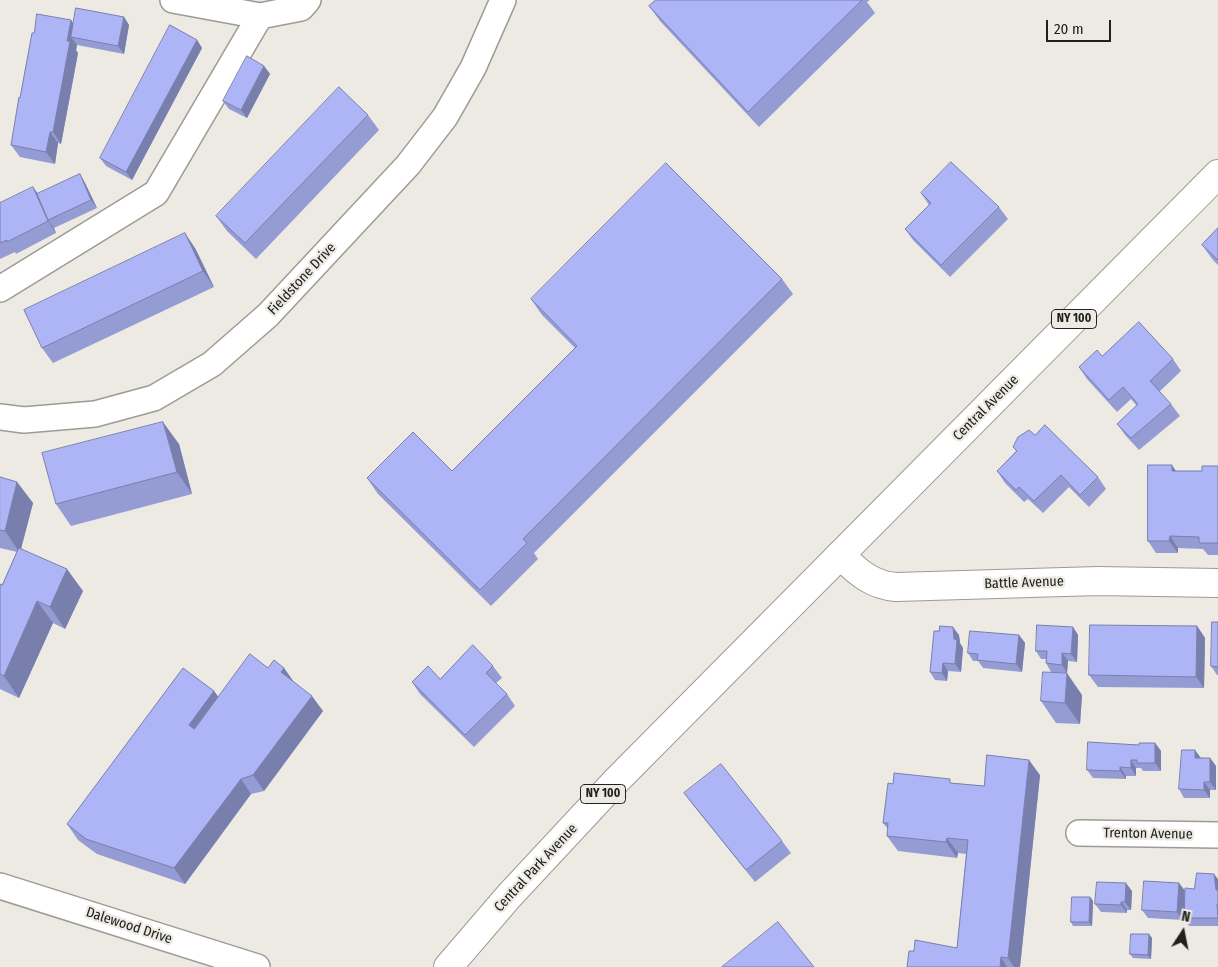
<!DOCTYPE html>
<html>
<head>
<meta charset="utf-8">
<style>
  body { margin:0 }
  #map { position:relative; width:1218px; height:967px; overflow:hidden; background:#eceae3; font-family:"Fira Sans Condensed",sans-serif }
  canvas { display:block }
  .north { position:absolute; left:1158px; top:907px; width:50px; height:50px; -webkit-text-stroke:4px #eceae3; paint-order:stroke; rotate:11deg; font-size:14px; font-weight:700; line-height:20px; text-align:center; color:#20201d }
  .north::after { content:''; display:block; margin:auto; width:18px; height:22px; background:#20201d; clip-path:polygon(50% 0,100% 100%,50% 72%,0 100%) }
  .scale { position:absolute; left:1046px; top:20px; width:65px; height:22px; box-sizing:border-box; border:2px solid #20201d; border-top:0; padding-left:6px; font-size:15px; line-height:18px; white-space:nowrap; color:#20201d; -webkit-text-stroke:4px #eceae3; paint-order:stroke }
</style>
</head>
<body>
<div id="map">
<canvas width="1218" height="967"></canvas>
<div class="north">N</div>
<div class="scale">20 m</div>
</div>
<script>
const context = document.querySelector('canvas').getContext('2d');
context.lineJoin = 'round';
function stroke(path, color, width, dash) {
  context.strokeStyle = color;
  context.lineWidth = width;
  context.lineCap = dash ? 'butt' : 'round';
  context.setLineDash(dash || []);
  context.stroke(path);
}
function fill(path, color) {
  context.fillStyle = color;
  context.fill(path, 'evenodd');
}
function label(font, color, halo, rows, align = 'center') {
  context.font = font + ' "Fira Sans Condensed",sans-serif';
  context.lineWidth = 4.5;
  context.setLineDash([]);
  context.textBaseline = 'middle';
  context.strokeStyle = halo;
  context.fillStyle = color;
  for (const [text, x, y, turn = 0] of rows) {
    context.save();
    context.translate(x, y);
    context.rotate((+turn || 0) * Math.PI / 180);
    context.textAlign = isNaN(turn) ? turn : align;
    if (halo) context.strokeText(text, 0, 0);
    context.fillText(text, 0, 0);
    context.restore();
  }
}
const street = new Path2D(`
  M 173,0 L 260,16
  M 0,289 L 156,193 L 260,16 L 301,8 L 308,0
  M 0,417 L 24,420 L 95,414 L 154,398 L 212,364 L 268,315 L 408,165 L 445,117 L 473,68 L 503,0
  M 1079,833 L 1218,835
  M 0,886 L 257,967`);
const secondary = new Path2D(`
  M 840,555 C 858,572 871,585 896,587 L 1098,581 L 1218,583`);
const primary = new Path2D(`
  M 448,967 L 509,896 L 617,780 L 1218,174`);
stroke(street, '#9c9b94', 28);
stroke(secondary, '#9c9b94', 30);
stroke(primary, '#9c9b94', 30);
stroke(street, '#fff', 25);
stroke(secondary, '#fff', 28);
stroke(primary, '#fff', 28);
fill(new Path2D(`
  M 656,0 L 870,0 L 867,2 L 875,13 L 759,127 L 660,21 L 649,6 Z
  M 124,17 L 129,25 L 124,54 L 77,45 L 76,50 L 78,53 L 61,144 L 58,143 L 55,164 L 20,157 L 11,145 L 34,33 L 74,24 Z
  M 197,40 L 202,48 L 132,180 L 106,166 L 100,158 Z
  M 264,66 L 270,74 L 247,118 L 229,109 L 223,101 Z
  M 368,115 L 379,130 L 256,259 L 227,231 L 216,216 Z
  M 80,174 L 85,183 L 97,208 L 54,228 L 56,233 L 16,254 L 15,252 L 0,259 L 0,203 L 38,194 Z
  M 921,193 L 999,207 L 1008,219 L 950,277 L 913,240 L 905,229 L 929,205 Z
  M 1218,228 L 1218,265 L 1213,260 L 1202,245 Z
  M 195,248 L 214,287 L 53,363 L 42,348 Z
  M 782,279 L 793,294 L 534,553 L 538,559 L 491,606 L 378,494 L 367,478 L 452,471 L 575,348 L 542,315 L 531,299 Z
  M 1102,356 L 1173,359 L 1181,371 L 1159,392 L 1171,404 L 1180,416 L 1139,450 L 1126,436 L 1117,424 L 1137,406 L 1131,399 L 1117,412 L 1087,379 L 1079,367 Z
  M 1035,435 L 1098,477 L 1106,489 L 1089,507 L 1069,487 L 1043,513 L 1028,499 L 1024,502 L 1005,483 L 997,471 L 1016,451 L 1013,447 Z
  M 179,444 L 192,494 L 71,526 L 56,504 Z
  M 1218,466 L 1218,555 L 1208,555 L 1203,549 L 1178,548 L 1178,553 L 1156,553 L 1148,541 L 1176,471 L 1202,471 Z
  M 0,477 L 17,482 L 33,503 L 21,548 L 83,591 L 65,629 L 53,623 L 19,698 L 0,689 L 0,584 L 2,585 L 17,552 L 0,548 Z
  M 1218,622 L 1218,675 L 1217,675 L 1211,666 Z
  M 1197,626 L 1205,638 L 1204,688 L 1098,687 L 1089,675 Z
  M 1073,627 L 1078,635 L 1077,662 L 1068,661 L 1067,673 L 1051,672 L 1046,663 L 1046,659 L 1041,659 L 1036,651 Z
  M 959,635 L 960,643 L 963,648 L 961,672 L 948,671 L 947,681 L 935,680 L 930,672 Z
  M 1019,635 L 1025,643 L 1022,672 L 983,668 L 978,661 L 973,661 L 968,653 Z
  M 493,666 L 502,678 L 496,683 L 507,694 L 515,706 L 474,747 L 420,694 L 412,682 L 440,679 Z
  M 268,668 L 284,668 L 294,682 L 323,711 L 264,791 L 251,794 L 185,884 L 97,854 L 78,840 L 67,824 L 214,691 L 218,697 Z
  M 1082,695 L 1080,724 L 1056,723 L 1041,701 Z
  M 1155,743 L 1161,751 L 1161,771 L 1143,771 L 1141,768 L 1136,768 L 1136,776 L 1126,776 L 1126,779 L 1093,778 L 1087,770 L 1139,745 Z
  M 1200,758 L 1210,758 L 1216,766 L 1216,790 L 1210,790 L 1210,798 L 1184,798 L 1179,789 Z
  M 1040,775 L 1020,967 L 907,967 L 914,951 L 957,948 L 966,854 L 958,853 L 957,858 L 898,851 L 887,836 L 888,829 L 883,823 L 893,784 L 953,783 L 984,786 Z
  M 684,793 L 782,841 L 791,853 L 755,882 L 693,805 Z
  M 1218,879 L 1218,926 L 1189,926 L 1184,918 L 1184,895 L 1183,920 L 1148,918 L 1142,910 L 1179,883 L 1185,891 L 1194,889 Z
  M 1132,891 L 1131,910 L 1127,910 L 1127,913 L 1101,912 L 1095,904 Z
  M 1090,897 L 1093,901 L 1092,926 L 1073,926 L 1071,922 Z
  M 1152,938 L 1151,959 L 1133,958 L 1130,954 Z`), '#959cd4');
fill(new Path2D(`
  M 124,17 L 129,25 L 124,54 L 118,46 Z
  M 71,20 L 79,32 L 71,37 L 77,45 L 76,50 L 78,53 L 61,144 L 53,132 Z
  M 197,40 L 202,48 L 132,180 L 126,172 Z
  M 264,66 L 270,74 L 247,118 L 241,110 Z
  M 50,132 L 58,143 L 55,164 L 46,152 Z
  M 80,174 L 85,183 L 97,208 L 91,200 Z
  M 33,187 L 42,199 L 48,220 L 54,228 L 56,233 L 48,221 Z
  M 185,233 L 195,248 L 214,287 L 203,271 Z
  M 163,422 L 179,444 L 192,494 L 177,472 Z
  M 1172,465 L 1180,477 L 1172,471 Z
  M 17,482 L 33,503 L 20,553 L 5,531 Z
  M 1170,536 L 1178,548 L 1178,553 L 1169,541 Z
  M 67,569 L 83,591 L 65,629 L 50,607 Z
  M 37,601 L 53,623 L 19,698 L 4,676 Z
  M 1197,626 L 1205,638 L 1204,688 L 1196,677 Z
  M 953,627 L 959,635 L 960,643 L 963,648 L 961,672 L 955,664 Z
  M 1073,627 L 1078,635 L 1077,662 L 1071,654 Z
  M 1019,635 L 1025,643 L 1022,672 L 1016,664 Z
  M 1062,653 L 1068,661 L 1067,673 L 1062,665 Z
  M 943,663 L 948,671 L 947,681 L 942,673 Z
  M 284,668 L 295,684 L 281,672 Z
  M 1067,673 L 1082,695 L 1080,724 L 1065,703 Z
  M 214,691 L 225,706 L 200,741 L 189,725 Z
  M 312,696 L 323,711 L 264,791 L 253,775 Z
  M 1155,743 L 1161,751 L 1161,771 L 1155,763 Z
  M 1195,750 L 1201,758 L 1195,758 Z
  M 1210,758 L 1216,766 L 1216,790 L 1210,782 Z
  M 1029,760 L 1040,775 L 1020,967 L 1014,967 L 1008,958 Z
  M 1131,760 L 1136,768 L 1136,776 L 1131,768 Z
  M 1120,767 L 1126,776 L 1126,779 L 1120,771 Z
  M 241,779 L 251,794 L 185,884 L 174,868 Z
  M 1204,782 L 1210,790 L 1210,798 L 1204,790 Z
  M 947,838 L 958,853 L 957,858 L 946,842 Z
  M 1214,874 L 1218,879 L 1218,893 L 1216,890 Z
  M 1126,883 L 1132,891 L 1131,910 L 1125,902 Z
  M 1179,883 L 1185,891 L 1183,920 L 1177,912 Z
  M 1090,897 L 1093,901 L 1092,926 L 1089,922 Z
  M 1121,902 L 1127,910 L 1127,913 L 1121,905 Z
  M 1149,934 L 1152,938 L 1151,959 L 1148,955 Z
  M 1001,957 L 1007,967 L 1000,967 Z`), '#797fad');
const building = new Path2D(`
  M 656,0 L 862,0 L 748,112 L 649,6 Z
  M 76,8 L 124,17 L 118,46 L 71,37 Z
  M 37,14 L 71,20 L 67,41 L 70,41 L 53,132 L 50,132 L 46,152 L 11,145 L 19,97 L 20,98 L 32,33 L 34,33 Z
  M 170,25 L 197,40 L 126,172 L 100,158 Z
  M 247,56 L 264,66 L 241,110 L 223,101 Z
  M 339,87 L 368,115 L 245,243 L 216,216 Z
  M 951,162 L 999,207 L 941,265 L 905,229 L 931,203 L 921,193 Z
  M 666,163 L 782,279 L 523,539 L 527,543 L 480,590 L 367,478 L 413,432 L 452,471 L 577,346 L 531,299 Z
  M 80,174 L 91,200 L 48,220 L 37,194 Z
  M 33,187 L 48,221 L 7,242 L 7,240 L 0,243 L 0,203 Z
  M 1218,228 L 1218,260 L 1202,245 Z
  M 185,233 L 203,271 L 42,348 L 24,310 Z
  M 1139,322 L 1173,359 L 1150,381 L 1171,404 L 1131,438 L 1117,424 L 1138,404 L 1123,387 L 1109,400 L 1079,367 L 1097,350 L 1102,356 Z
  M 163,422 L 177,472 L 56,504 L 42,453 Z
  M 1045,425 L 1098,477 L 1080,495 L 1061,475 L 1034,501 L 1019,487 L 1016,490 L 997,471 L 1017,451 L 1013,447 L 1018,437 L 1029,430 L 1035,435 Z
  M 1148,465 L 1172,465 L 1172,471 L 1202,471 L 1202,466 L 1218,466 L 1218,543 L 1199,543 L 1199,537 L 1170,536 L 1169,541 L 1148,541 Z
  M 0,477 L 17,482 L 5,531 L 0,530 Z
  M 19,548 L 67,569 L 50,607 L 37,601 L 4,676 L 0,674 L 0,584 L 2,585 Z
  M 1212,622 L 1218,622 L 1218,667 L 1211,666 Z
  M 1037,625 L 1073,627 L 1071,654 L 1062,653 L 1062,665 L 1046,663 L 1047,651 L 1036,651 Z
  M 1090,625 L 1197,626 L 1196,677 L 1089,675 Z
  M 940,626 L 953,627 L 954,639 L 957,640 L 955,664 L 943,663 L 942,673 L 930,672 L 934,631 L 939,631 Z
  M 970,631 L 1019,635 L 1016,664 L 977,660 L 978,654 L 968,653 Z
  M 473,645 L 493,666 L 486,673 L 507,694 L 465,735 L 412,682 L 428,666 L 440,679 Z
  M 250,654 L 268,668 L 274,660 L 284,668 L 281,672 L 312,696 L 253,775 L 241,779 L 174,868 L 86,839 L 67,824 L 183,668 L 214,691 L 189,725 L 194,729 Z
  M 1043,672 L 1067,673 L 1065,703 L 1041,701 Z
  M 1088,742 L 1139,745 L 1139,743 L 1155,743 L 1155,763 L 1137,763 L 1137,760 L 1131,760 L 1131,768 L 1120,767 L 1120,771 L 1087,770 Z
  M 1182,750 L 1195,750 L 1195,758 L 1210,758 L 1210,782 L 1204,782 L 1204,790 L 1179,789 Z
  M 987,755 L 1029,760 L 1008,958 L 1001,957 L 1000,967 L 907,967 L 909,951 L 914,951 L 915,940 L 957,948 L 968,840 L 947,838 L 946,842 L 887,836 L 888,823 L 883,823 L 888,783 L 893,784 L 894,773 L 950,779 L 950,783 L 984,786 Z
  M 721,764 L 782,841 L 746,870 L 684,793 Z
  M 1197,873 L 1214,874 L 1216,890 L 1218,890 L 1218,904 L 1217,904 L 1218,918 L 1184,918 L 1185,888 L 1194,889 Z
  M 1144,881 L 1179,883 L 1177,912 L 1142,910 Z
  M 1097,882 L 1126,883 L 1125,902 L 1121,902 L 1121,905 L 1095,904 Z
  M 1072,897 L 1090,897 L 1089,922 L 1071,922 Z
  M 778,922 L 814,967 L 722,967 Z
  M 1131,934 L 1149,934 L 1148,955 L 1130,954 Z`);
fill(building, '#adb5f7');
stroke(building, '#797fad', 1);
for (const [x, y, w] of [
  [1074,319,45],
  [603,794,45]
]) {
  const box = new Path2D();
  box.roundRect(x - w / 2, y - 9.5, w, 19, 4);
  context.fillStyle = '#eceae3';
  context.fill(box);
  stroke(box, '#20201d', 1);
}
label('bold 12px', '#20201d', null, [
  ["NY 100",1074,319],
  ["NY 100",603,794]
]);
label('14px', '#20201d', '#eceae3', [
  ["Fieldstone Drive",302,279,-47],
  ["Central Avenue",986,408,-45],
  ["Battle Avenue",1024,583,-2],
  ["Trenton Avenue",1148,834,1],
  ["Central Park Avenue",536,868,-47],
  ["Dalewood Drive",129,926,18]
]);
</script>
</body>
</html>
